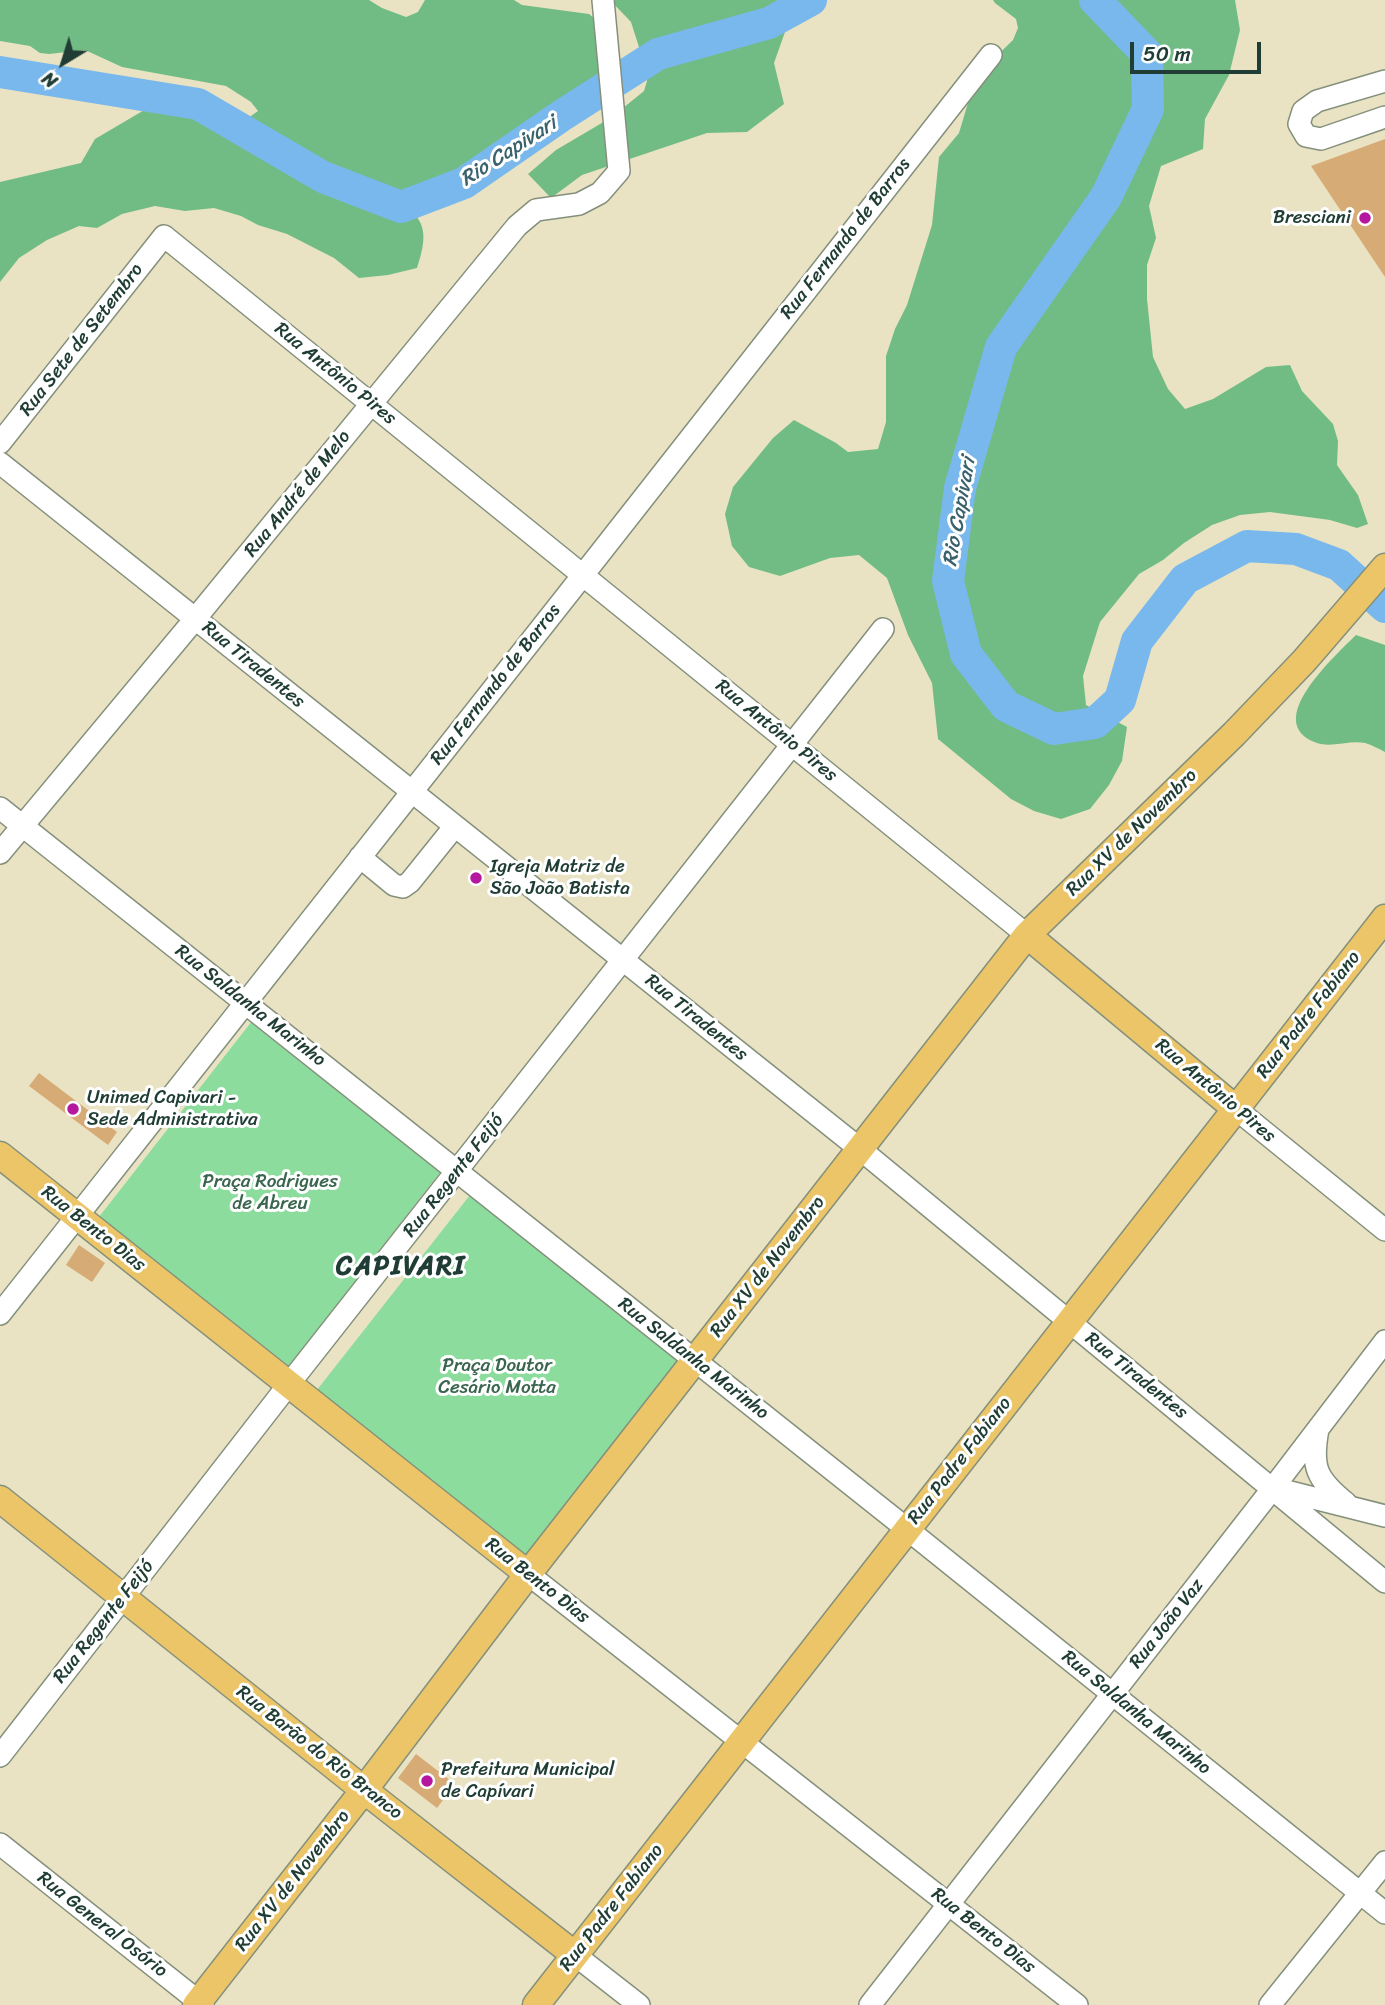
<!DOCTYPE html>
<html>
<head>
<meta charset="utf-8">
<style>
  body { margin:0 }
  #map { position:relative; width:1385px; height:2005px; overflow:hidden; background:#e9e3c3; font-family:Sriracha,sans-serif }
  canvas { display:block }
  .north { position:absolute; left:28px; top:28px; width:70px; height:70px; -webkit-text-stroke:5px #fff; paint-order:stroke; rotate:218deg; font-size:19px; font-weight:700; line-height:28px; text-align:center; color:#1f3d34 }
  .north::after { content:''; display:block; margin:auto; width:24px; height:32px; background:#1f3d34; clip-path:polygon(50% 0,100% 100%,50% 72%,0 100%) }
  .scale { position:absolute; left:1130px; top:42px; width:131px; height:32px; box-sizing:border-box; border:4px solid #1f3d34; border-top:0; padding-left:9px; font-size:21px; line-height:24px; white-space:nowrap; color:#1f3d34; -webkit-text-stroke:5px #fff; paint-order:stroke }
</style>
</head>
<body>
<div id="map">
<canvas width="1385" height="2005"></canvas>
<div class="north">N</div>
<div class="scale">50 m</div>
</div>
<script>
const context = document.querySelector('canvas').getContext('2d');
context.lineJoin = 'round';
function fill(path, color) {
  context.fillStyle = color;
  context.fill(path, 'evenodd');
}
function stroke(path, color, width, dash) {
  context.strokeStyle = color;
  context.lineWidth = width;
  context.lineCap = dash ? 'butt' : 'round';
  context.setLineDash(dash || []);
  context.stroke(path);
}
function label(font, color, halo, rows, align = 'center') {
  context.font = font + ' Sriracha,sans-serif';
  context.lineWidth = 6;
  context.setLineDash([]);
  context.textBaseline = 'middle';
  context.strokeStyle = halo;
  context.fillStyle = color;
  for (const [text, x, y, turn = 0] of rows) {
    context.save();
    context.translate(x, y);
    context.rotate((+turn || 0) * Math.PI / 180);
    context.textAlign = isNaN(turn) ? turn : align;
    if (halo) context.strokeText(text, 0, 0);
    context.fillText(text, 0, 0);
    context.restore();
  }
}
fill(new Path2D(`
  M 252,1021 L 442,1170 L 289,1366 L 99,1217 Z
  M 470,1195 L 681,1360 L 524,1560 L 313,1395 Z`), '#8cdd9d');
fill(new Path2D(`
  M 0,0 L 369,0 L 382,8 L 406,17 L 418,12 L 425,0 L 514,0 L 522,5 L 589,14 L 607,29 L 615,62 L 599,87 L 534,139 L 486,164 L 410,190 L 401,196 L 402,205 C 406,208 413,212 416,216 C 429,231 422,252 417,268 L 388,275 L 359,278 L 334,258 L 287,234 L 258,225 L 241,216 L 214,208 L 185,211 L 155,206 L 122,214 L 97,228 L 79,226 L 47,240 L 19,258 L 0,282 L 0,182 L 81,163 L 95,139 L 146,109 L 162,108 L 193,117 L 226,121 L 248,118 L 258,111 L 251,102 L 226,86 L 122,67 L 85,50 L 49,54 L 40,53 L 30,46 L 0,41 Z
  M 610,0 L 821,0 L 822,2 L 805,8 L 785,32 L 774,63 L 784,104 L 747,132 L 707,133 L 582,175 L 551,198 L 528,174 L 556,150 L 612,117 L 644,91 L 647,81 L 645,66 L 631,22 Z
  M 993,0 L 1235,0 L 1240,30 L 1229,75 L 1205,119 L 1203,149 L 1161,166 L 1149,206 L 1156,238 L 1147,265 L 1147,299 L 1153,357 L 1168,389 L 1185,409 L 1213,399 L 1266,367 L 1290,365 L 1302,391 L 1333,424 L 1338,441 L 1337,465 L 1358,495 L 1368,524 L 1357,528 L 1330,520 L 1270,512 L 1240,515 L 1212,525 L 1184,543 L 1163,560 L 1139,574 L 1100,622 L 1083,676 L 1086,705 L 1127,727 L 1122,761 L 1109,785 L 1090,809 L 1061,819 L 1034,811 L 1011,799 L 938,739 L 932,683 L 908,635 L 887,578 L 859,555 L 830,558 L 780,576 L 749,567 L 732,546 L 725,514 L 733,487 L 773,438 L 794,420 L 836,443 L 848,452 L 878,449 L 886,422 L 886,356 L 895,329 L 907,305 L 932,225 L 939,157 L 959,133 L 976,76 L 1013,40 L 1018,28 L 1016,19 L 995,3 Z
  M 1356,635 L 1385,645 L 1385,752 C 1379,749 1372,745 1365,743 C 1350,740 1331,748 1317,743 C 1260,723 1335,656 1356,635 Z`), '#71bc84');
stroke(new Path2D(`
  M 1095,0 L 1147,54 L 1148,109 L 1106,197 L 1001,347 L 960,488 L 948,581 L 966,654 L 1006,706 L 1054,729 L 1095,723 L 1120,700 L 1137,641 L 1185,579 L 1247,546 L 1296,549 L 1339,565 L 1385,607
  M 0,72 L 198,104 L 323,177 L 401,207 L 464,183 L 561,116 L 658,54 L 769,23 L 811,0`), '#79b8ed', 32);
fill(new Path2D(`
  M 1385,139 L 1385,277 L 1311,166 Z
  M 39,1073 L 117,1132 L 108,1145 L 29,1086 Z
  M 79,1245 L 105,1263 L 92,1282 L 66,1265 Z
  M 416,1754 L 455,1784 L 437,1808 L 398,1778 Z`), '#d6ab75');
const minor = new Path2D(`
  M 1385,81 L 1317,101 L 1303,111 L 1299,124 L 1306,136 L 1321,139 L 1385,117
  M 0,443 L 164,236 L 1027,935
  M 0,463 L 860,1149 L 1385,1582
  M 0,808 L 907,1529 L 1385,1913
  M 0,853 L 195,619 L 517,226 L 536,210 L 579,204 L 600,193 L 619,171 L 603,0
  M 360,857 L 394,885 L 403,887 L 410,882 L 455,826
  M 1236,1109 L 1385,1230
  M 0,1314 L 583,575 L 991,55
  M 1318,1429 C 1311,1467 1316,1479 1346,1503
  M 1278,1489 L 1385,1516
  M 528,1574 L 1077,2005
  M 0,1756 L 289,1384 L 883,629
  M 0,1844 L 203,2005
  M 575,1955 L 639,2005
  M 870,2005 L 1273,1488 L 1385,1341
  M 1270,2005 L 1385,1862`);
const major = new Path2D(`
  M 1027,935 L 1236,1109
  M 0,1155 L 528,1574
  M 0,1499 L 364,1790 L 575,1955
  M 196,2005 L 364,1790 L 528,1574 L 1027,935 L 1234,734 L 1304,661 L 1385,567
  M 536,2005 L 1385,918`);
stroke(minor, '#84907c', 24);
stroke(major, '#84907c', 29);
stroke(minor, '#fff', 21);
stroke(major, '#ecc569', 26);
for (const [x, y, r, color] of [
  [1365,218,7,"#b5179e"],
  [476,878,7,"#b5179e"],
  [73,1109,7,"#b5179e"],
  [427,1781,7,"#b5179e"]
]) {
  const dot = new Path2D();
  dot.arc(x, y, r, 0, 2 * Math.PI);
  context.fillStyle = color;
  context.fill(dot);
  stroke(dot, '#fff', 2.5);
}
label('19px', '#1f3d34', '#fff', [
  ["Bresciani",1351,218,"right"],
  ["Igreja Matriz de",490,867],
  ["São João Batista",490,889],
  ["Unimed Capivari -",87,1098],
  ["Sede Administrativa",87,1120],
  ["Prefeitura Municipal",441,1770],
  ["de Capívari",441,1792]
], 'left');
label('19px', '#1f3d34', '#fff', [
  ["Rua Fernando de Barros",846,239,-52],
  ["Rua Sete de Setembro",82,340,-52],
  ["Rua Antônio Pires",335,374,39],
  ["Rua André de Melo",298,494,-51],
  ["Rua Tiradentes",253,665,39],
  ["Rua Fernando de Barros",496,685,-52],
  ["Rua Antônio Pires",776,731,39],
  ["Rua XV de Novembro",1132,833,-44],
  ["Rua Saldanha Marinho",250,1006,38],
  ["Rua Padre Fabiano",1309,1015,-52],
  ["Rua Tiradentes",696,1018,39],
  ["Rua Antônio Pires",1215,1091,40],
  ["Rua Regente Feijó",454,1176,-52],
  ["Rua Bento Dias",93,1229,38],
  ["Rua XV de Novembro",768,1267,-52],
  ["Rua Saldanha Marinho",693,1359,38],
  ["Rua Tiradentes",1136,1376,39],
  ["Rua Padre Fabiano",960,1461,-52],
  ["Rua Bento Dias",537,1581,38],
  ["Rua Regente Feijó",104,1622,-52],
  ["Rua João Vaz",1167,1624,-52],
  ["Rua Saldanha Marinho",1136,1713,39],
  ["Rua Barão do Rio Branco",319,1753,38],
  ["Rua XV de Novembro",293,1881,-52],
  ["Rua Padre Fabiano",612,1908,-52],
  ["Rua General Osório",102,1925,38],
  ["Rua Bento Dias",983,1931,38]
]);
label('19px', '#3a654e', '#fff', [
  ["Praça Rodrigues",270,1182],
  ["de Abreu",270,1204],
  ["Praça Doutor",497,1366],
  ["Cesário Motta",497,1388]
]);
label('italic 21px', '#3a626c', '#fff', [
  ["Rio Capivari",509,152,-33],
  ["Rio Capivari",960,512,-80]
]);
context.letterSpacing = '2px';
label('bold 26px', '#1f3d34', '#fff', [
  ["CAPIVARI",401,1267]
]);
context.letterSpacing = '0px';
</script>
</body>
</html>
